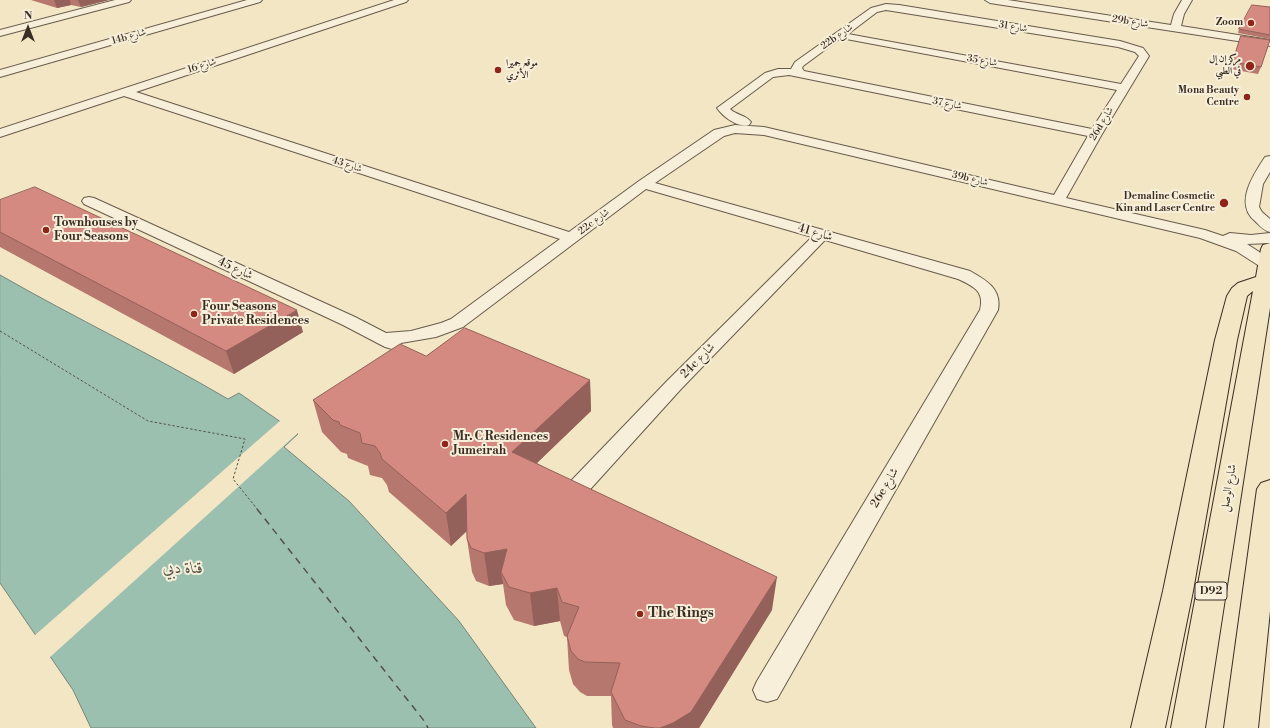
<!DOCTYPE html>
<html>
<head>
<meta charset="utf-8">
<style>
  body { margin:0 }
  #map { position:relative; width:1270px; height:728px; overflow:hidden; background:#f3e6c4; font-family:"Libre Bodoni",serif }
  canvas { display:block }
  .north { position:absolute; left:8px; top:8px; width:40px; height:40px; -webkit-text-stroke:3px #f7efd9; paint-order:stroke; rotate:0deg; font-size:11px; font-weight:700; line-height:16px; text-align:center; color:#3a2d24 }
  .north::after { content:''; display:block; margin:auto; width:14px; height:18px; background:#3a2d24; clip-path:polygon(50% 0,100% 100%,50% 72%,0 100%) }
</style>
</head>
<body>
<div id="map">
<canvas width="1270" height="728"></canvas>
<div class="north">N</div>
</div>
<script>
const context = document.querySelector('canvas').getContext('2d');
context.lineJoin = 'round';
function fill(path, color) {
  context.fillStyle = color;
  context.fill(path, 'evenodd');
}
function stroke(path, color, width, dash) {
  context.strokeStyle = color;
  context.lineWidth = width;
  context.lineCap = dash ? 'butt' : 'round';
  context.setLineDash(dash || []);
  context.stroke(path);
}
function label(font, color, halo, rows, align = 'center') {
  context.font = font + ' "Libre Bodoni",Amiri,serif';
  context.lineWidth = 4;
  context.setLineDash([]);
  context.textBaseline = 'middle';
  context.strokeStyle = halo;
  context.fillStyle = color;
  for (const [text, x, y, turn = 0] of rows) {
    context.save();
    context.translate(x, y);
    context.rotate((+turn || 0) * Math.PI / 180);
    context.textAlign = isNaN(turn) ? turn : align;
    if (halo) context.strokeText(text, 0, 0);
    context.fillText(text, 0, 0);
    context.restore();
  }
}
const water = new Path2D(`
  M 0,275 C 75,318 153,355 228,399 L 239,393 L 298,434 L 284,447 L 349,501 L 459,621 L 536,728 L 91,728 L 73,690 L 0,583 Z`);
fill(water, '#9cc0b0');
stroke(water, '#758578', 1);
fill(new Path2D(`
  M 281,420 L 299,432 L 49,658 L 34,636 Z`), '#f3e6c4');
stroke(new Path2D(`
  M 0,331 L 148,421 L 245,439 L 233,479 L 258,510`), '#525247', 1, [2.5, 2]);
stroke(new Path2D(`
  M 257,509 L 425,722 L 428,728`), '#525247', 1.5, [7, 5.5]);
const street = new Path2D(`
  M 115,0 L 131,0 L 129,2 L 0,36 L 0,30 Z
  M 247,0 L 262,0 L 260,2 L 0,77 L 0,70 Z
  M 394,0 L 408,0 L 406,2 L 136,92 L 569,232 L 639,181 L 714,130 L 735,125 L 764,127 L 1054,195 L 1088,136 L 789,75 L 773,77 L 730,109 C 736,115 746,115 751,122 L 749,125 C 738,128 723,117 717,108 L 765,73 L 778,69 L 791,69 L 795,62 L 871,8 L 886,4 L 899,5 L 1120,41 L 1143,48 L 1149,56 L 1102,134 L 1066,198 L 1205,230 L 1223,236 L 1230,233 L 1251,235 L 1270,233 L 1270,243 L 1247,244 L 1270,259 L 1270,268 L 1261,267 L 1236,251 L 1200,238 L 764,135 L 735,133 L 724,136 L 655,183 L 970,271 C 986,280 1002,289 998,310 L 777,699 L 767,702 L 757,699 L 753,690 L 757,681 L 980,310 C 985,291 973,286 958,279 L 825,240 L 681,389 L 585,495 L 577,497 L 569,495 L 566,489 L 569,483 L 667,381 L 812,237 L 646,189 L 463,327 L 436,337 L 401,343 L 399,347 L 392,349 L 385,347 L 343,325 L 84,204 L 82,201 L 84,198 L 89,197 L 94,198 L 355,317 L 386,333 L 411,331 L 441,323 L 451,319 L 560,239 L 124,96 L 0,137 L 0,129 ZM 886,10 L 1118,47 L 1135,52 L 1139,56 L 1121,84 L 848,34 L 877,12 ZM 841,38 L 1117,90 L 1092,129 L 804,71 L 802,68 L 803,66 Z
  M 985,0 L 1008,0 L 1171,25 L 1174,14 L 1182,0 L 1192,0 L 1184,14 L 1181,26 L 1270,40 L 1270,46 L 990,3 Z
  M 1270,156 L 1270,172 L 1263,184 L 1259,207 L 1262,212 L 1270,219 L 1270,232 C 1263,230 1260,226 1255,221 C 1234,204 1253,175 1265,157 Z`);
const primary = new Path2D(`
  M 1270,243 L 1270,308 L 1205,728 L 1171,728 L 1253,291 L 1247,296 L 1237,340 L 1193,591 L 1165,728 L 1131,728 L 1163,591 L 1215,340 L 1227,296 L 1232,288 L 1238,283 L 1256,277 L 1261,249 L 1263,245 Z
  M 1270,480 L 1270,611 L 1258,728 L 1224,728 L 1257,489 L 1261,483 Z`);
stroke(street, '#685b4c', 2);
stroke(primary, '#3a2d24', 2);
fill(street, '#f7efd9');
fill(primary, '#f3e6c4');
fill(new Path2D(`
  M 31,0 L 109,0 L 81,7 L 71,5 L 57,8 Z
  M 1270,7 L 1270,39 L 1238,33 L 1239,29 Z
  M 1241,36 L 1261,67 L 1258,74 L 1230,69 Z
  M 0,200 L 303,332 L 234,374 L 0,247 Z
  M 426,356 L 590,380 L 591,411 L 537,463 L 772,610 L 699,728 L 613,728 L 612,725 L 611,696 L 587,696 L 580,692 L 573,684 L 569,670 L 567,637 L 564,636 L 560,621 L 534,626 L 514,620 L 506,605 L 503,584 L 489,586 L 476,581 L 472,572 L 467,539 L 467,531 L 451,546 L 389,492 L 387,485 L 382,478 L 370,475 L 368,466 L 348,458 L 347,454 L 341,452 L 322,432 L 313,400 Z`), '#b6776e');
fill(new Path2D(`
  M 54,0 L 70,0 L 71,5 L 57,8 Z
  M 78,0 L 109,0 L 81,7 Z
  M 297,310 L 303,332 L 234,374 L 226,351 Z
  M 590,380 L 591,411 L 515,484 L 512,452 Z
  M 466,494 L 471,527 L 451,546 L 446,513 Z
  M 507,549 L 501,572 L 503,584 L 489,586 L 484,553 Z
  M 777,577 L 772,610 L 699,728 L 660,728 Z
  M 557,588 L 560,621 L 534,626 L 530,593 Z`), '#94615a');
const building = new Path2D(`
  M 1252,5 L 1270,7 L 1270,35 L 1239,29 Z
  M 1241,36 L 1270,40 L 1261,67 L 1233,62 Z
  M 35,187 L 297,310 L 226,351 L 0,232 L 0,200 Z
  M 465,328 L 590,380 L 512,452 L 777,577 L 691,712 L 673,723 L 660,728 L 655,728 L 641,726 L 625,720 L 611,692 L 620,663 L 585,662 L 578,659 L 571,651 L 567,636 L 579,607 L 562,602 L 557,588 L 530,593 L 509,587 L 501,572 L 507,549 L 484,553 L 471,548 L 467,539 L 466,494 L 446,513 L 382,459 L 380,453 L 375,446 L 362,443 L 360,433 L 340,425 L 339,422 L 333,420 L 313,400 L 400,344 L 426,356 Z`);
fill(building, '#d48a80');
stroke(building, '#94615a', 1);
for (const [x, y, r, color] of [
  [1251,23,4,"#8f2418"],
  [1250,66,5,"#8f2418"],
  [498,70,4,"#8f2418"],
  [1247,97,4,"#8f2418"],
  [1224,203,5,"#8f2418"],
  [46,230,4,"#8f2418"],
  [194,314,4,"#8f2418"],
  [445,444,4,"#8f2418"],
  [640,614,4,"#8f2418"]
]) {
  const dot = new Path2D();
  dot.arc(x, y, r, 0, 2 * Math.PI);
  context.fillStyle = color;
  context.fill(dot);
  stroke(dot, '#f7efd9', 1.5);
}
label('10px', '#3a2d24', '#f7efd9', [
  ["29b شارع",1130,22,9],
  ["شارع 31",1013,27,9],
  ["14b شارع",129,37,-16],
  ["22b شارع",837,37,-35],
  ["شارع 35",982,61,10],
  ["شارع 16",202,66,-18],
  ["شارع 37",947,104,11],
  ["26d شارع",1102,124,-59],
  ["شارع 43",347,165,18],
  ["39b شارع",970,179,13],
  ["22c شارع",594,222,-37]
]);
label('bold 10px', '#3a2d24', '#f7efd9', [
  ["Zoom",1243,23],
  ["مركز إن إل",1241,60],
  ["في الطبي",1241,72],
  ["موقع جميرا",506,64,"left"],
  ["الأثري",506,76,"left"],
  ["Mona Beauty",1239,91],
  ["Centre",1239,103],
  ["Demaline Cosmetic",1215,197],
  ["Kin and Laser Centre",1215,209]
], 'right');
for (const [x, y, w] of [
  [1211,591,32]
]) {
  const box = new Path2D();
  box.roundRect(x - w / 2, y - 9, w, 18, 3);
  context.fillStyle = '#f7efd9';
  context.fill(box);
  stroke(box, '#3a2d24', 1);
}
label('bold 11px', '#3a2d24', null, [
  ["D92",1211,591]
]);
label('bold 12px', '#3a2d24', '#f7efd9', [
  ["Townhouses by",54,223],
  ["Four Seasons",54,237],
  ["Four Seasons",202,307],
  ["Private Residences",202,321],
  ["Mr. C Residences",453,437],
  ["Jumeirah",453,451]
], 'left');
label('12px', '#3a2d24', '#f7efd9', [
  ["شارع 41",815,233,16],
  ["شارع 45",235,269,25],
  ["24c شارع",698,361,-46],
  ["26e شارع",885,488,-60],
  ["شارع الوصل",1229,488,-80]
]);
label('bold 14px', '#3a2d24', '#f7efd9', [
  ["The Rings",648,614]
], 'left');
label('italic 16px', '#525247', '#f7efd9', [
  ["قناة دبي",183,569]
]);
</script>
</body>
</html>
